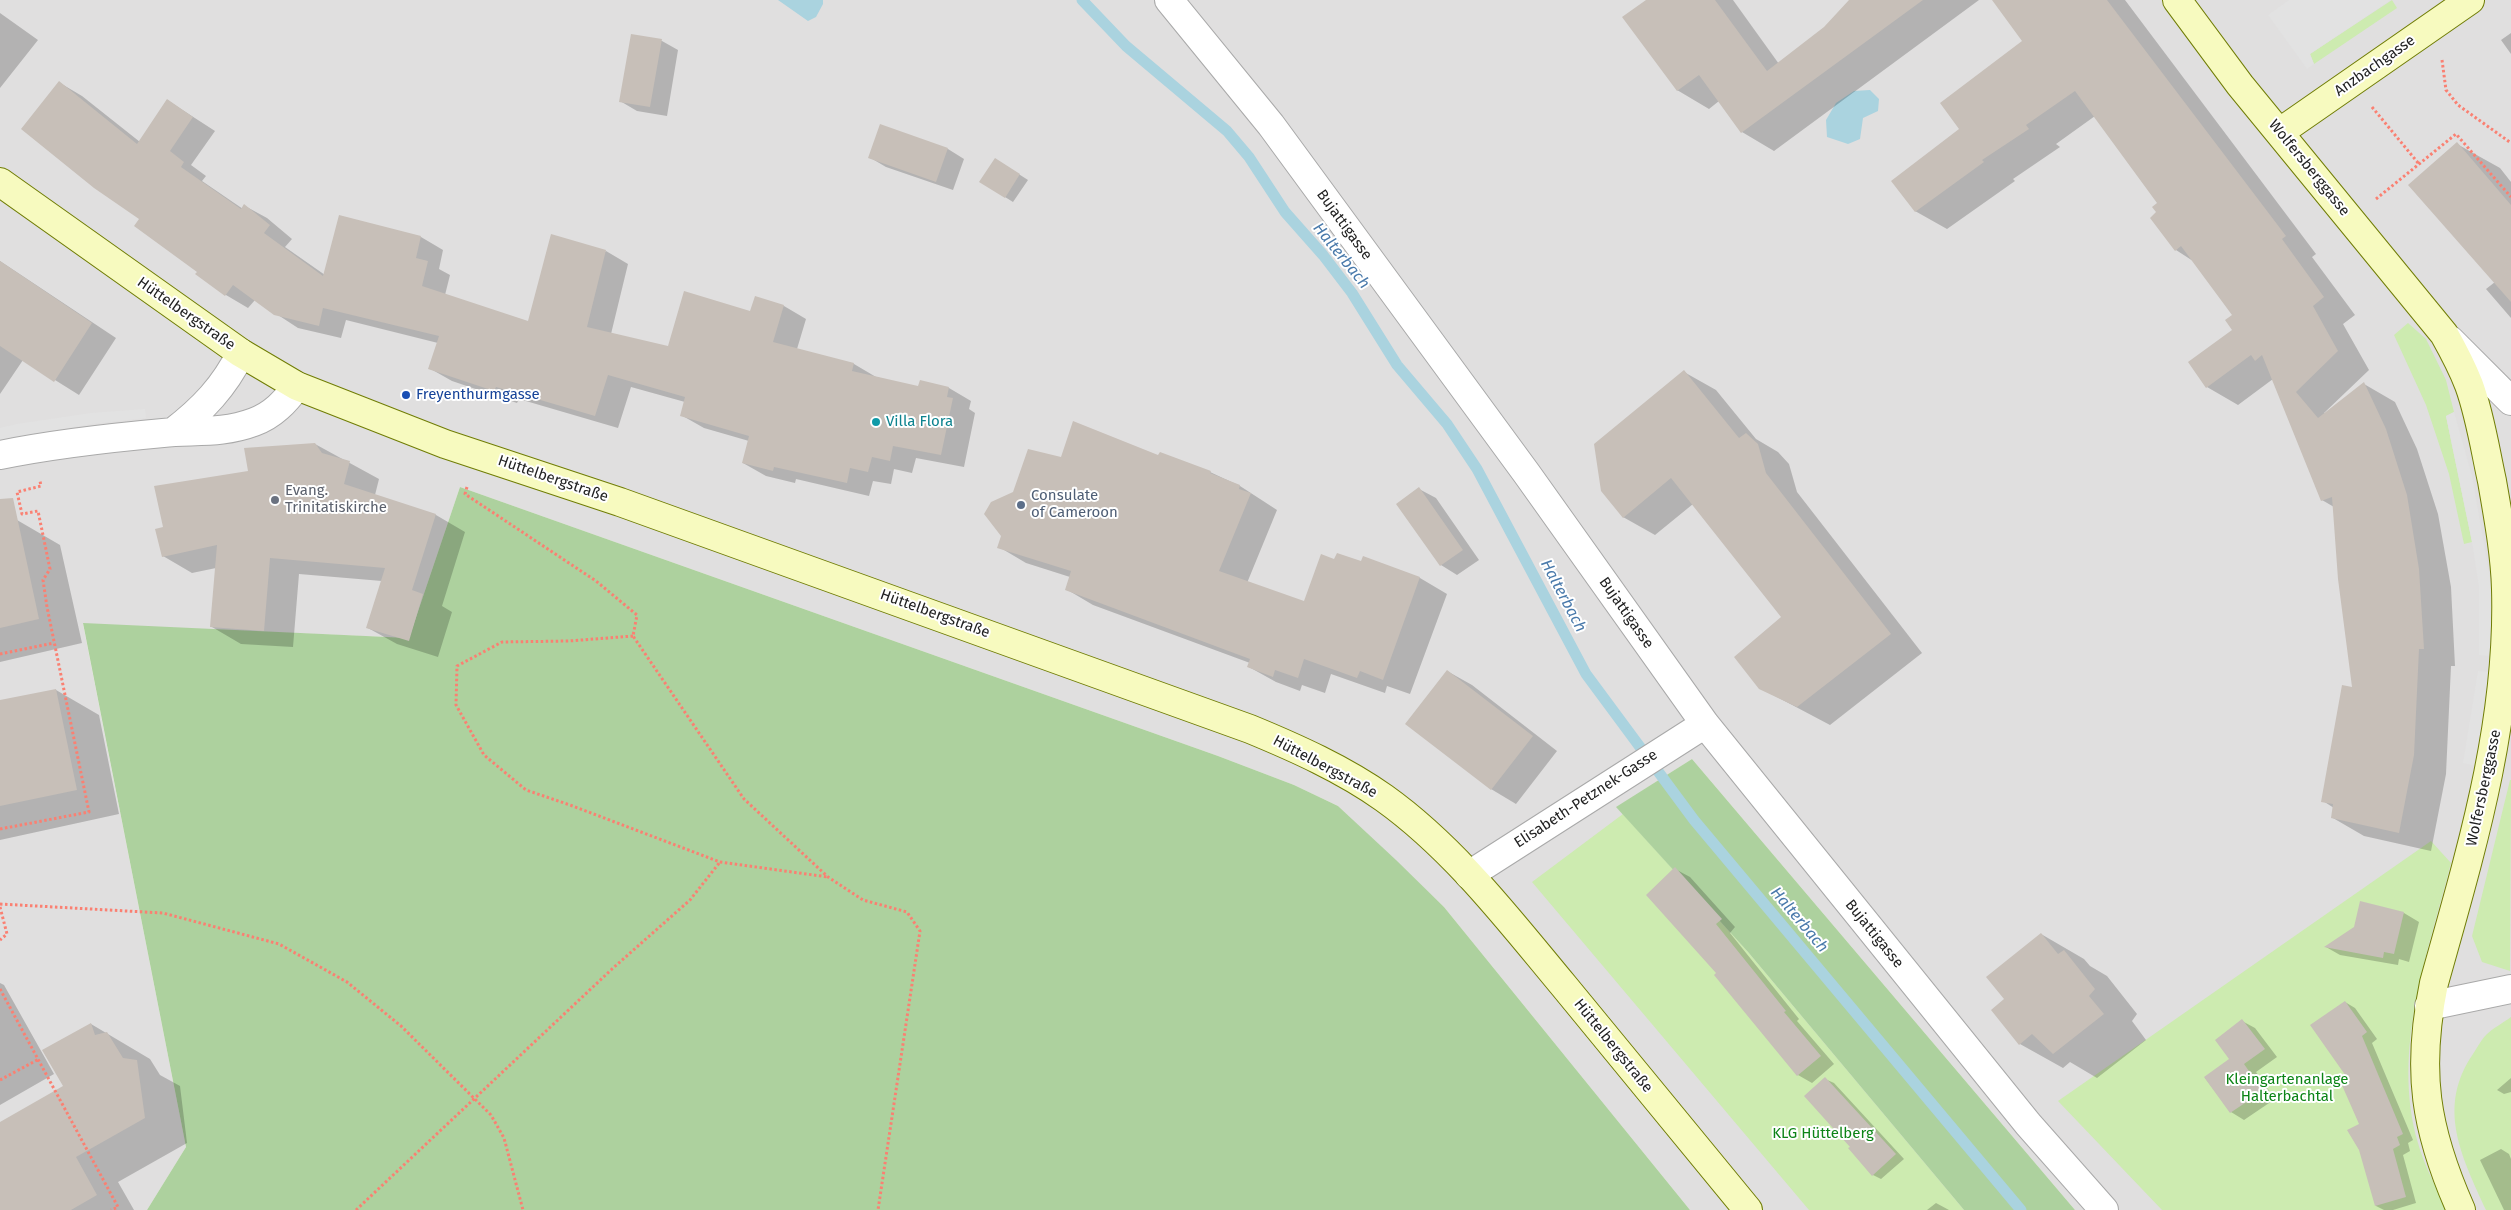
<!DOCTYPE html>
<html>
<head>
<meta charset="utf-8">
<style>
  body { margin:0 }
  canvas { display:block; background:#f2efe9 }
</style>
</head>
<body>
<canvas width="2511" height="1210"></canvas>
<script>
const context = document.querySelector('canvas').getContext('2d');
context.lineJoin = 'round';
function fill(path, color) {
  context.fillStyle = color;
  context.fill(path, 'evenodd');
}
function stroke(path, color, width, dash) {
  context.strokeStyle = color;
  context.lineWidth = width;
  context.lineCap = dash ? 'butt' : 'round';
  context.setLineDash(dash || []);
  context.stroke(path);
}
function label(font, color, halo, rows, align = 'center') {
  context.font = font + ' "Fira Sans",sans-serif';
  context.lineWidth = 4;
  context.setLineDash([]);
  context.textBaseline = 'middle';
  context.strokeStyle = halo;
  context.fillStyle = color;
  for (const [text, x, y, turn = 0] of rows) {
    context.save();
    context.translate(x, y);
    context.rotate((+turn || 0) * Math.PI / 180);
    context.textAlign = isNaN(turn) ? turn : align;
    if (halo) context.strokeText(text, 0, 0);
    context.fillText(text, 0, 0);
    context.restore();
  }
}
fill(new Path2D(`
  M 0,0 L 2511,0 L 2511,1210 L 2075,1210 L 1692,759 L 1617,807 L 1748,952 L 1964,1210 L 1690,1210 L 1444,907 L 1338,806 L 1294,785 L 1218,756 L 460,487 L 409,638 L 83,624 L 186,1147 L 147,1210 L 0,1210 Z`), '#e0dfdf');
fill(new Path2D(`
  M 2392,0 L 2397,8 L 2314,64 L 2310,54 Z
  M 2408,323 L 2426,339 L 2446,380 L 2454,412 L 2446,416 L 2472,542 L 2464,544 L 2449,474 L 2426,405 L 2394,335 Z
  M 2510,780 L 2511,780 L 2510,971 L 2482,962 L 2472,936 Z
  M 1623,814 L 1748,952 L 1964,1210 L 1809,1210 L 1532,882 Z
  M 2431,841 L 2451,863 C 2428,953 2391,1050 2418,1143 C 2424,1166 2437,1188 2447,1210 L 2162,1210 L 2058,1101 Z
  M 2511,1017 L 2511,1210 L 2486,1210 C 2462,1157 2436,1108 2473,1054 C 2477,1048 2481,1040 2486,1035 C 2493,1028 2503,1023 2511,1017 Z`), '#cdebb0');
fill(new Path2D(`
  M 460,487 L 1218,756 L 1294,785 L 1338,806 L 1396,860 L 1444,907 L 1690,1210 L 147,1210 L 186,1147 L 83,623 L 409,638 Z
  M 1692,759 L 2075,1210 L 1964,1210 L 1748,952 L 1616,807 Z`), '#add19e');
fill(new Path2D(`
  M 2289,0 L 2391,0 L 2310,54 L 2314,64 L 2307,69 L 2268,15 Z
  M 145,409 L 146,418 L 91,424 L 0,440 L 0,428 L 17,424 L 91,413 Z
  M 2454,412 L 2472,476 L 2491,584 L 2490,656 L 2479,655 L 2479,587 L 2472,542 L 2446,416 Z
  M 2478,671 L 2489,672 L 2476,766 L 2463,763 Z`), '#e2e2e2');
fill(new Path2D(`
  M 778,0 L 823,0 L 823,4 L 816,17 L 808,21 Z
  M 1870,90 L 1879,99 L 1878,111 L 1863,118 L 1860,139 L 1848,144 L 1827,137 L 1826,120 L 1836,103 L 1854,91 Z`), '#aad3df');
fill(new Path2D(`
  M 1648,0 L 1733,0 L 1779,64 L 1825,28 L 1850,0 L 1979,0 L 1774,151 L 1742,132 L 1719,101 L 1709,109 L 1677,90 Z
  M 1994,0 L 2125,0 L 2316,254 L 2312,257 L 2355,315 L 2343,324 L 2369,370 L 2324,413 L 2325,414 L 2364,384 L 2395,402 L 2417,449 L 2438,514 L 2451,587 L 2455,666 L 2451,666 L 2446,774 L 2431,851 L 2364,836 L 2333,818 L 2334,808 L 2323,801 L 2354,688 L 2334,507 L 2322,500 L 2273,379 L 2238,405 L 2207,387 L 2234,330 L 2234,315 L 2193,261 L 2176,250 L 2158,213 L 2159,204 L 2095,116 L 2056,144 L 2060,147 L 2013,179 L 2015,181 L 1947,229 L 1915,211 L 1961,129 L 2024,42 Z
  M 0,13 L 38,40 L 0,88 Z
  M 2511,33 L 2511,54 L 2501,40 Z
  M 632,35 L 662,41 L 678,50 L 667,116 L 637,111 L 620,101 Z
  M 60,83 L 82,96 L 140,142 L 167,100 L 215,131 L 191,165 L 206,176 L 202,181 L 243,209 L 245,206 L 267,218 L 292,239 L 285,247 L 325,275 L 340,216 L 421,237 L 443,250 L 439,269 L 450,275 L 445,295 L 529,322 L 606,251 L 628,264 L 611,334 L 668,347 L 751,312 L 784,306 L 806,319 L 797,349 L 854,364 L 876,377 L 919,388 L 949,388 L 971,401 L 969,409 L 975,413 L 964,467 L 916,458 L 912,473 L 894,469 L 891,484 L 873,481 L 869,496 L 796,479 L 795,483 L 766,476 L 743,463 L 749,441 L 704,428 L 681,415 L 685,402 L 631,387 L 618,428 L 519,399 L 517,403 L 452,381 L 429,368 L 438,343 L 346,320 L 341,338 L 298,328 L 255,300 L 248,308 L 226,295 L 141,219 Z
  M 2457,144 L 2500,168 L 2511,182 L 2511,318 L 2486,289 L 2495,282 Z
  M 948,149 L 964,159 L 953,190 L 886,167 L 869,157 Z
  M 1003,164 L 1028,180 L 1013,202 L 981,182 Z
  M 0,261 L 116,338 L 79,395 L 23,360 L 0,394 Z
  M 1684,372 L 1716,390 L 1756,439 L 1778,452 L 1789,464 L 1797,492 L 1922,653 L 1830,725 L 1760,688 L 1783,617 L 1693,504 L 1655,535 L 1623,517 Z
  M 315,444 L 379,479 L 375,495 L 436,515 L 465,532 L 442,606 L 452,612 L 438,657 L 397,644 L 368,628 L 382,581 L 299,574 L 293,647 L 241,644 L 212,627 L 216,568 L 192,573 L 163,556 L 165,528 L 249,472 Z
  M 1158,456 L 1210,472 L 1240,486 L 1277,510 L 1247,583 L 1305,603 L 1335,561 L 1362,563 L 1364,558 L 1420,578 L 1447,594 L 1410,694 L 1387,686 L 1385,693 L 1331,674 L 1325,693 L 1302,685 L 1300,691 L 1276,682 L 1249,667 L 1250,663 L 1093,605 L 1066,589 L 1070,577 L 1026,563 L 999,547 L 1014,493 L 1062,459 Z
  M 1419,489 L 1436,498 L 1479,560 L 1457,575 L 1441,565 Z
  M 17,520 L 60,545 L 82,643 L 0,662 L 0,524 Z
  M 1447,671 L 1472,685 L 1557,751 L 1516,804 L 1491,789 Z
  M 56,690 L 99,715 L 119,814 L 0,840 L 0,702 Z
  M 1675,869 L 1690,877 L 1735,927 L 1730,933 L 1799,1019 L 1797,1021 L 1834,1064 L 1812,1083 L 1798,1075 L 1717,973 Z
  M 2404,913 L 2419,922 L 2409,962 L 2399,959 L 2398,965 L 2340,955 L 2326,947 Z
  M 2041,934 L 2084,959 L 2090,966 L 2107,976 L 2137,1014 L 2132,1021 L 2146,1040 L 2097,1078 L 2070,1062 L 2063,1068 L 2020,1044 L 2005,999 Z
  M 0,983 L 4,985 L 54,1074 L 0,1105 Z
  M 2345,1002 L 2355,1008 L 2377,1039 L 2372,1043 L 2413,1140 L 2408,1143 L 2410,1151 L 2403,1155 L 2416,1203 L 2393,1210 L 2384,1210 L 2376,1206 L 2350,1079 Z
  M 2242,1021 L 2255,1028 L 2277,1057 L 2256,1072 L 2275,1099 L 2244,1120 L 2231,1112 L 2205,1078 L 2231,1059 Z
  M 91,1024 L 150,1059 L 160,1075 L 180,1086 L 187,1143 L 118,1182 L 134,1210 L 0,1210 L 0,1123 L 65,1087 Z
  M 2511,1078 L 2511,1092 L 2504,1094 L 2497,1090 Z
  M 1825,1079 L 1834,1083 L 1904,1159 L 1881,1179 L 1873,1175 L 1852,1147 Z
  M 2501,1149 L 2509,1154 L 2511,1159 L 2511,1210 L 2504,1210 L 2480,1160 Z
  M 1936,1203 L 1949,1210 L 1927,1210 Z`), '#0003');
stroke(new Path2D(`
  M 1082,0 L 1126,46 L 1227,131 L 1249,157 L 1285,212 L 1323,255 L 1352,293 L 1397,365 L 1447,424 L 1477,469 L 1586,674 L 1694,820 L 2021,1210`), '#aad3df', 11);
fill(new Path2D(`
  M 1646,0 L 1715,0 L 1767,71 L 1824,27 L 1849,0 L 1923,0 L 1741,133 L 1699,75 L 1677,91 L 1622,17 Z
  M 1992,0 L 2107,0 L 2286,236 L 2282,239 L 2324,297 L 2313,306 L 2338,351 L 2296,392 L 2318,418 L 2364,382 L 2386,429 L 2407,495 L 2419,569 L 2424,649 L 2419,649 L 2414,755 L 2399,833 L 2331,818 L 2333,804 L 2321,802 L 2342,685 L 2352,687 L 2338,579 L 2332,497 L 2321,501 L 2262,355 L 2255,361 L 2251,355 L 2206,388 L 2188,362 L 2232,330 L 2225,320 L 2232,315 L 2181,246 L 2175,251 L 2150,218 L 2156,212 L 2152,207 L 2157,203 L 2075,91 L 2026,125 L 2029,129 L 1982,160 L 1984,162 L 1915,212 L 1891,181 L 1959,129 L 1940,103 L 2022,41 Z
  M 631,34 L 662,39 L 650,107 L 619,102 Z
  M 59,81 L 137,144 L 167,99 L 193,117 L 170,151 L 184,162 L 181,167 L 241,209 L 244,204 L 270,225 L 264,233 L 323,276 L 339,215 L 421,236 L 416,258 L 428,261 L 422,286 L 528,321 L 551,234 L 606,250 L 587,327 L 668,346 L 684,291 L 750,311 L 755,296 L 784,305 L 773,342 L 854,363 L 852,371 L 918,386 L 920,380 L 949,387 L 947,397 L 953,398 L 941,455 L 893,446 L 890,461 L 872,457 L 868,472 L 850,468 L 847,483 L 774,467 L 773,471 L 742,463 L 749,436 L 680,416 L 685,397 L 608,375 L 595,416 L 496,387 L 494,391 L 428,369 L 439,336 L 323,308 L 319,326 L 274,315 L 233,285 L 225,296 L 195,274 L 197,272 L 134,226 L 139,219 L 94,188 L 21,129 Z
  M 880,124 L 948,148 L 936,182 L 868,158 Z
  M 2457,142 L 2511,205 L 2511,302 L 2408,185 Z
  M 995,158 L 1020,174 L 1005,198 L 979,182 Z
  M 0,261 L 92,323 L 54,382 L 0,346 Z
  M 1684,370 L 1739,438 L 1746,433 L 1758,444 L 1766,473 L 1891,634 L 1797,707 L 1759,689 L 1734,657 L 1781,617 L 1671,478 L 1623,518 L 1601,491 L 1594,444 Z
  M 1073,421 L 1158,455 L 1160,452 L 1211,471 L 1210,473 L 1240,485 L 1239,489 L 1251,493 L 1219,571 L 1304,601 L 1321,554 L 1334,559 L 1337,553 L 1361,561 L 1363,556 L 1420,577 L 1383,680 L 1360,671 L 1357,678 L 1304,659 L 1298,678 L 1275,670 L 1273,677 L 1247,667 L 1250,659 L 1065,590 L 1071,571 L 997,548 L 1001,536 L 984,514 L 991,502 L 1013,492 L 1028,449 L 1061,457 Z
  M 315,443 L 322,453 L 350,461 L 344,484 L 436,514 L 412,590 L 423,594 L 409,641 L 366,628 L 385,568 L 270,558 L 264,631 L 210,627 L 217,545 L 162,557 L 155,529 L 163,527 L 154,486 L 248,471 L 244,448 Z
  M 1419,487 L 1463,550 L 1440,566 L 1396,504 Z
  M 13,498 L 39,619 L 0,628 L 0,499 Z
  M 1447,670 L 1533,736 L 1491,790 L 1405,724 Z
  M 56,689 L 77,790 L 0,806 L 0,700 Z
  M 1675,867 L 1722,919 L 1716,924 L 1786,1011 L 1784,1012 L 1821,1056 L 1797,1076 L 1714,975 L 1716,973 L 1646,895 Z
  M 2360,901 L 2404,912 L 2394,954 L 2384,952 L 2383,958 L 2324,947 L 2354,927 Z
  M 2041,933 L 2058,954 L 2064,950 L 2095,989 L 2089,996 L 2104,1014 L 2053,1054 L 2032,1034 L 2019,1045 L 1991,1010 L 2004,999 L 1986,977 Z
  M 2345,1001 L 2367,1032 L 2362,1036 L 2403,1134 L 2397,1137 L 2400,1145 L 2393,1149 L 2406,1197 L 2375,1206 L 2359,1150 L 2347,1130 L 2359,1124 L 2341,1083 L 2348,1079 L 2310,1025 Z
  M 2242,1019 L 2265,1049 L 2244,1064 L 2263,1091 L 2230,1113 L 2204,1077 L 2229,1059 L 2215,1040 Z
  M 91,1023 L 95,1035 L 107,1032 L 123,1058 L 137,1060 L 145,1118 L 76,1157 L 97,1195 L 71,1210 L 0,1210 L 0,1122 L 63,1086 L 42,1050 Z
  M 1825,1077 L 1896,1154 L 1872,1176 L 1848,1148 L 1850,1147 L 1804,1096 Z`), '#c7bfb8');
const street = new Path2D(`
  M 1169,0 L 1271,125 L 1527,474 L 1705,724 L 2028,1124 L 2104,1210
  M 2450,340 L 2511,401
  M 173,432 C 203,409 224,387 241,353
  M 0,455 C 54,444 108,438 163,433 C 195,430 222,434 254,422 C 273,415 285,402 297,386
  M 1469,875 L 1705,724
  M 2429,1006 L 2511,989`);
const secondary = new Path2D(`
  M 2177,0 L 2240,85 L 2444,334 C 2453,350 2462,367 2469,385 C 2480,415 2485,449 2492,481 C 2498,516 2505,553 2506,589 C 2510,725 2470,854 2434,983 C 2416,1071 2425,1129 2461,1210
  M 2280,132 L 2470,0
  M 0,182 L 241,353 L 297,386 L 445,444 L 620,502 L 1250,729 C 1296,748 1343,769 1384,798 C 1454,848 1509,920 1564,986 C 1625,1061 1687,1135 1748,1210`);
stroke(street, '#a9a9a9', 30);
stroke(secondary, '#707d05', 30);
stroke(new Path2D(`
  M 2442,60 L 2446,90 L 2458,105 L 2511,143
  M 2372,107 L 2419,164
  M 2376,199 L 2456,134 L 2511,197
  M 467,487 L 465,494 L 596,581 L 637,615 L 633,636 L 744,799 L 828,877 L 863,900 L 907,912 L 920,931 L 878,1210
  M 633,636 L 569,641 L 502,642 L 457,666 L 456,705 L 484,755 L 526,790 L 570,805 L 720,862 L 828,877
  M 0,654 L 54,643
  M 0,829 L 89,812 L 47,607 L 43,580 L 50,569 L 38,511 L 22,514 L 17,492 L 41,486 L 40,481
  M 0,904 L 163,913 L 279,944 L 347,982 L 401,1026 L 491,1115 L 504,1138 L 523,1210
  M 0,907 L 7,934 L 0,940
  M 0,989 L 118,1207 L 111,1210
  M 0,1080 L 39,1059
  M 356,1210 L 612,969 L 690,900 L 720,862`), '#fa8072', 3, [2.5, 2.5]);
stroke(street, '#fff', 28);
stroke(secondary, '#f7fabf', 28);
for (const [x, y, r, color] of [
  [406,395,5,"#1a4fb4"],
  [876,422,5,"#0f9aa8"],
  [275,500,5,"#6b7280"],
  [1021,505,5,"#5c6f8a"]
]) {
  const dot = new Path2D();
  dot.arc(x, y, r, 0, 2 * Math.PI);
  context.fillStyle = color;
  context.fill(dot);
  stroke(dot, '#fff', 2);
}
label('15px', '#222', '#fff', [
  ["Anzbachgasse",2375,66,-35],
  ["Wolfersberggasse",2309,168,51],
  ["Bujattigasse",1344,225,54],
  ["Hüttelbergstraße",186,314,35],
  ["Hüttelbergstraße",553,479,19],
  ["Bujattigasse",1626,613,55],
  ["Hüttelbergstraße",935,614,20],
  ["Hüttelbergstraße",1325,767,28],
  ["Wolfersberggasse",2484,788,-78],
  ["Elisabeth-Petznek-Gasse",1586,799,-33],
  ["Bujattigasse",1874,934,51],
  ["Hüttelbergstraße",1613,1046,51]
]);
label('15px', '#164399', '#fff', [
  ["Freyenthurmgasse",416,395]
], 'left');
label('15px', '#0d838f', '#fff', [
  ["Villa Flora",886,422]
], 'left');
label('15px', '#5b616d', '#fff', [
  ["Evang.",285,491],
  ["Trinitatiskirche",285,508]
], 'left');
label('15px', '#4e5e75', '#fff', [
  ["Consulate",1031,496],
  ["of Cameroon",1031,513]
], 'left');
label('15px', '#0c8416', '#fff', [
  ["Kleingartenanlage",2287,1080],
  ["Halterbachtal",2287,1097],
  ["KLG Hüttelberg",1823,1134]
]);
label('italic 16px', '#4a7aab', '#fff', [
  ["Halterbach",1341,256,51],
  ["Halterbach",1563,596,62],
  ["Halterbach",1799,920,50]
]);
</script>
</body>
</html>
